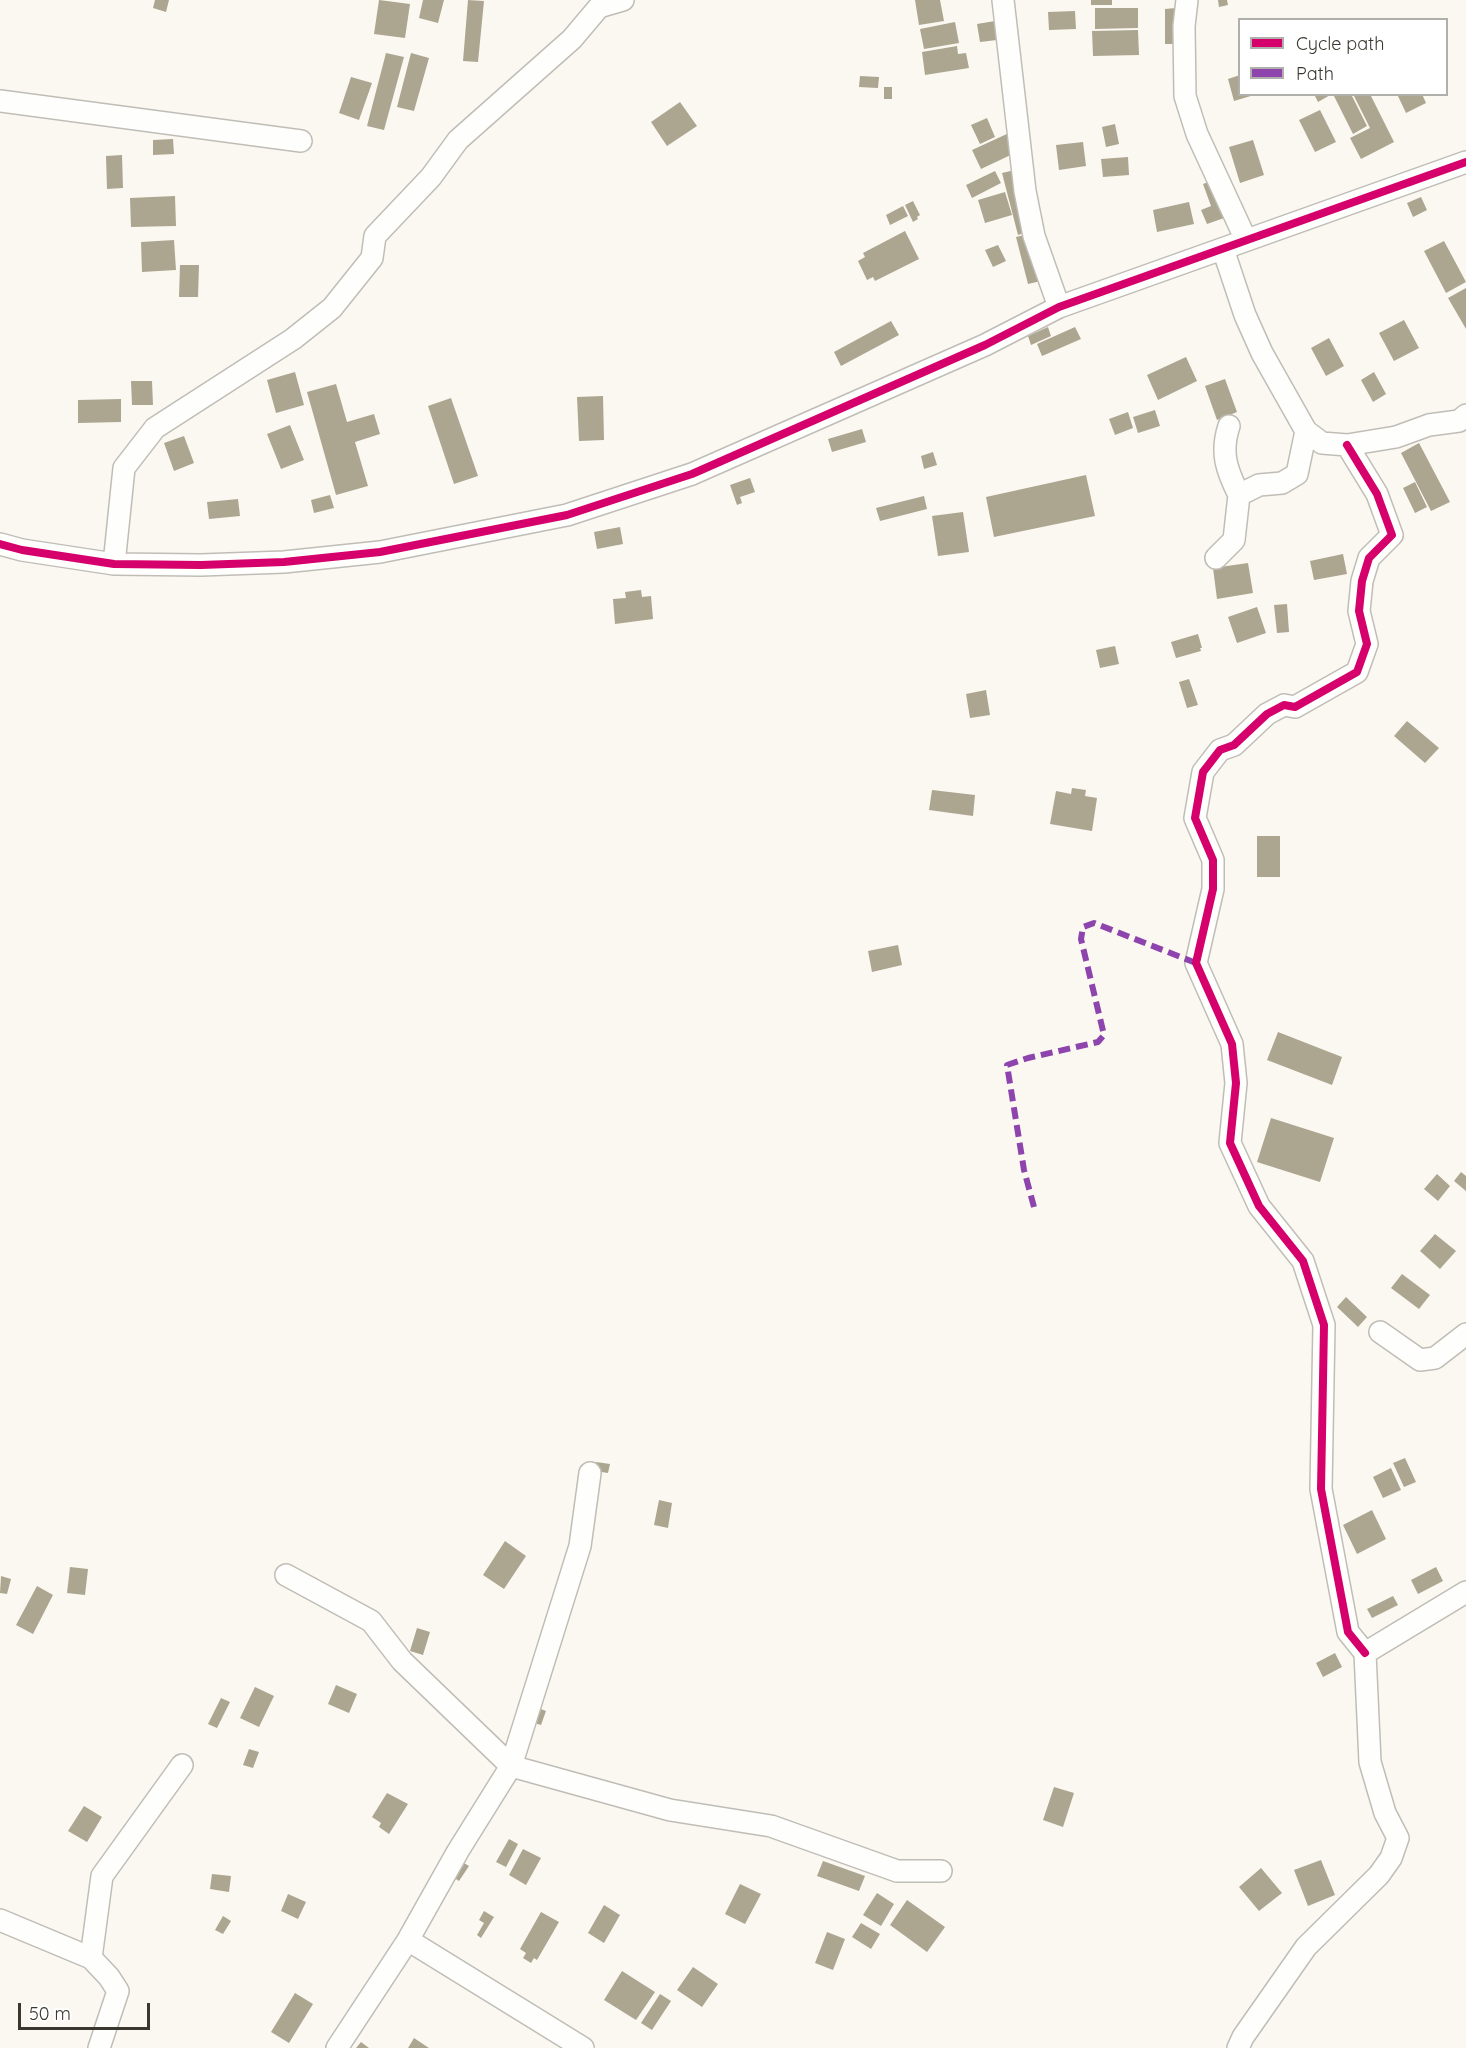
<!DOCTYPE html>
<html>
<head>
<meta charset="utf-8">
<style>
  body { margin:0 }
  #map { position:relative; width:1466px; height:2048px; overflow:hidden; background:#fbf8f1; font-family:Quicksand,sans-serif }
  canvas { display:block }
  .legend { position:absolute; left:1238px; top:18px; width:210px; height:78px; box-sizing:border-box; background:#fff; border:2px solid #b0afac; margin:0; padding:8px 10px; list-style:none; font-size:18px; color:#3a372f }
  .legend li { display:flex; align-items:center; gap:12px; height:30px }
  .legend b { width:30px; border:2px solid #b0afac }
  .scale { position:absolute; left:18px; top:2003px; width:132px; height:27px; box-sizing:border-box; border:3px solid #3a372f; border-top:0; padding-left:8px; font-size:18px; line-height:21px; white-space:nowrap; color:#3a372f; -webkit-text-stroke:4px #fff; paint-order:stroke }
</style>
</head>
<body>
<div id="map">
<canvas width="1466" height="2048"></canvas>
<ul class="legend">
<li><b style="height:8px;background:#d6006c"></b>Cycle path</li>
<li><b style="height:8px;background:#8e44ad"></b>Path</li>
</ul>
<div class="scale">50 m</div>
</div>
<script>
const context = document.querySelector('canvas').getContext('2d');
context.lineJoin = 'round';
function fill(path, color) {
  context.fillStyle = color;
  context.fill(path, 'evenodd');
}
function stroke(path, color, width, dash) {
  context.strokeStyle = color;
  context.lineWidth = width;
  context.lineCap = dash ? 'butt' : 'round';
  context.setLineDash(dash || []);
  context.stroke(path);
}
fill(new Path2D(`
  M 155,0 L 169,0 L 166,12 L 153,8 Z
  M 379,0 L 410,4 L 405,38 L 374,34 Z
  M 423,0 L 444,0 L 438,23 L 419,18 Z
  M 468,0 L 484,1 L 478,62 L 463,61 Z
  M 915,0 L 940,0 L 944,21 L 919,25 Z
  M 1091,0 L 1112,0 L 1112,5 L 1091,5 Z
  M 1218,0 L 1227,0 L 1228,5 L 1219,7 Z
  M 1095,8 L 1138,8 L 1138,28 L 1095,29 Z
  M 1176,8 L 1176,44 L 1165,44 L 1165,9 Z
  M 1075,11 L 1076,29 L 1049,30 L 1048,12 Z
  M 995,21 L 997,40 L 980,42 L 977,24 Z
  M 955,22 L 959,43 L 924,49 L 920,29 Z
  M 1138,30 L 1139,55 L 1093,56 L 1092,31 Z
  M 957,46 L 958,54 L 966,53 L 969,68 L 925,75 L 922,52 Z
  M 386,53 L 404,57 L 384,130 L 367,126 Z
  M 411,53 L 429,58 L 414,111 L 397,107 Z
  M 1240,75 L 1240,94 L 1254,95 L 1234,101 L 1228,79 Z
  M 860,76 L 879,77 L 878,88 L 859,87 Z
  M 351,77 L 372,83 L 359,120 L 339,113 Z
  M 884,87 L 892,87 L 892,99 L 884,99 Z
  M 1314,94 L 1332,94 L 1318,102 Z
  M 1333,94 L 1351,94 L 1367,126 L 1353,134 Z
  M 1353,94 L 1370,94 L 1394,142 L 1361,159 L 1350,138 L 1370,128 Z
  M 1397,94 L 1422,94 L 1426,103 L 1406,113 Z
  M 680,102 L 697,126 L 667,146 L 651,122 Z
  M 1320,110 L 1336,142 L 1315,152 L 1299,120 Z
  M 987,118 L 995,137 L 980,144 L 971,125 Z
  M 1115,124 L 1119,144 L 1106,147 L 1102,127 Z
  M 1009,133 L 1017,152 L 981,169 L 972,150 Z
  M 173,139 L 174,154 L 153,155 L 153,140 Z
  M 1253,140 L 1264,175 L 1240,183 L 1229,147 Z
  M 1083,142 L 1086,166 L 1059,170 L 1056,145 Z
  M 122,155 L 123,188 L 107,189 L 106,156 Z
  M 1128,157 L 1129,175 L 1103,177 L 1101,159 Z
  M 1019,169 L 1030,231 L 1018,235 L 1002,173 Z
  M 995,171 L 1001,183 L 972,198 L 966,185 Z
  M 1213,180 L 1227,217 L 1207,224 L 1201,210 L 1211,206 L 1203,184 Z
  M 1005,192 L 1012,215 L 985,223 L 978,200 Z
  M 175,196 L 176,226 L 131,227 L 130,198 Z
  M 1421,197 L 1427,210 L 1413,217 L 1407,203 Z
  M 913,201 L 920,215 L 917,217 L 918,219 L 913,222 L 905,205 Z
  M 1189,202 L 1194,224 L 1157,232 L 1153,210 Z
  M 903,206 L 908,216 L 890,225 L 886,215 Z
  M 905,231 L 919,259 L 875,281 L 873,277 L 867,280 L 858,261 L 865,257 L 863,253 Z
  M 1029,234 L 1041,281 L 1028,284 L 1016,237 Z
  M 174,240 L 176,270 L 142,272 L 141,242 Z
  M 1444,241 L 1466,282 L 1446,293 L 1424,251 Z
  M 998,245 L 1006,261 L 993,267 L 985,250 Z
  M 180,265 L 199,265 L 198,297 L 179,297 Z
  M 1466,288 L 1466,329 L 1448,298 Z
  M 1404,320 L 1419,348 L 1394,361 L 1379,333 Z
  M 891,321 L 899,335 L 841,366 L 834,352 Z
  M 1048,327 L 1051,336 L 1031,345 L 1028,336 Z
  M 1075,327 L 1081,339 L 1042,356 L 1037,344 Z
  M 1329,338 L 1344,366 L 1326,376 L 1311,348 Z
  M 1186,357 L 1197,381 L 1158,400 L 1147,375 Z
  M 295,372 L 304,405 L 276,413 L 267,380 Z
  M 1374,372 L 1386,394 L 1373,402 L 1361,380 Z
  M 1225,379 L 1237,412 L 1217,420 L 1205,386 Z
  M 131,381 L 152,381 L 153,405 L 132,405 Z
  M 336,384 L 347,422 L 374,414 L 380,434 L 355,442 L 368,486 L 336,495 L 307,392 Z
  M 603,396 L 604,440 L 579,441 L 577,397 Z
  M 451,398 L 478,476 L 454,484 L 428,406 Z
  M 121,399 L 121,422 L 78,423 L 78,400 Z
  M 1155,410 L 1160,426 L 1138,433 L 1133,417 Z
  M 1128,412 L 1133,428 L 1115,435 L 1109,419 Z
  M 290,425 L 304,460 L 281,469 L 267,434 Z
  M 862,429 L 866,442 L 832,452 L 828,439 Z
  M 184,436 L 194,463 L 174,471 L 164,443 Z
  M 1419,443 L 1450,502 L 1431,511 L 1401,453 Z
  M 933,452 L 937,465 L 924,469 L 921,456 Z
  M 1086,475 L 1095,516 L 994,537 L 986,497 Z
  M 750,478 L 755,492 L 740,497 L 742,503 L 737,505 L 730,485 Z
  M 1415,482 L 1427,507 L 1415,513 L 1403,488 Z
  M 330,495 L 334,508 L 314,513 L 311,500 Z
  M 924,496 L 927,509 L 880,521 L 876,508 Z
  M 238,499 L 240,516 L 209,519 L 207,502 Z
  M 963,512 L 969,552 L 938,556 L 932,516 Z
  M 620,527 L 623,544 L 597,549 L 594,532 Z
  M 1343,554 L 1347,574 L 1314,580 L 1310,561 Z
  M 1248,563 L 1253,593 L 1217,599 L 1213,568 Z
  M 641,590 L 642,597 L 651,596 L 653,619 L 615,624 L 613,599 L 626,598 L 625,592 Z
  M 1287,604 L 1289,632 L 1277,633 L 1274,605 Z
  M 1257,607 L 1266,633 L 1237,643 L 1228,617 Z
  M 1198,634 L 1202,648 L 1200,648 L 1201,651 L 1176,658 L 1171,642 Z
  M 1115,646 L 1119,664 L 1100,668 L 1096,650 Z
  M 1189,679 L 1198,705 L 1187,708 L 1179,682 Z
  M 986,690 L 990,715 L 970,718 L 966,694 Z
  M 1407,721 L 1439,748 L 1425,763 L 1394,736 Z
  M 1072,788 L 1086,790 L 1085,796 L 1097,798 L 1092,831 L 1050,824 L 1056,791 L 1071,794 Z
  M 932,790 L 975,795 L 973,816 L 929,810 Z
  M 1257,836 L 1280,836 L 1280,877 L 1257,877 Z
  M 898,945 L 902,965 L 872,972 L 868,951 Z
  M 1278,1032 L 1342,1057 L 1332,1085 L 1267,1060 Z
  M 1271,1118 L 1334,1138 L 1320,1182 L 1257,1162 Z
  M 1461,1172 L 1466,1176 L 1466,1191 L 1454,1181 Z
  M 1437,1174 L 1450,1186 L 1438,1201 L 1424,1189 Z
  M 1435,1234 L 1456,1251 L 1440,1269 L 1420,1251 Z
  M 1402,1274 L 1430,1295 L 1419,1309 L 1391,1288 Z
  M 1346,1297 L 1367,1317 L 1358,1327 L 1337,1307 Z
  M 1405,1458 L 1416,1482 L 1404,1487 L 1393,1463 Z
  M 596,1462 L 610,1464 L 608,1473 L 595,1471 Z
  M 1391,1468 L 1401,1490 L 1383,1498 L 1373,1477 Z
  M 659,1500 L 672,1503 L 668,1528 L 654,1525 Z
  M 1372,1510 L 1386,1539 L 1357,1554 L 1343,1525 Z
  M 505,1541 L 526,1556 L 504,1589 L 483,1575 Z
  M 70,1567 L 88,1569 L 85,1595 L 67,1593 Z
  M 1436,1567 L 1443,1581 L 1418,1594 L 1411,1580 Z
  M 1,1576 L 11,1579 L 7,1594 L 0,1593 Z
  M 37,1586 L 53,1595 L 33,1634 L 16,1625 Z
  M 1393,1596 L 1398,1605 L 1372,1618 L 1367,1609 Z
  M 417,1628 L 430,1632 L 423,1655 L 410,1651 Z
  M 1335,1653 L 1342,1667 L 1323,1677 L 1316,1663 Z
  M 336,1685 L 357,1694 L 349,1713 L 328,1704 Z
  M 255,1687 L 274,1696 L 259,1727 L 240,1718 Z
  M 221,1698 L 230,1702 L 217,1728 L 208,1724 Z
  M 533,1706 L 546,1711 L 541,1725 L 528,1721 Z
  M 249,1749 L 259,1752 L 253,1768 L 243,1765 Z
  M 1054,1787 L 1074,1793 L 1063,1827 L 1043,1820 Z
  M 387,1793 L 408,1804 L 389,1834 L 379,1827 L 381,1823 L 372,1817 Z
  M 84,1806 L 102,1817 L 87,1842 L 68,1831 Z
  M 509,1839 L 518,1844 L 506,1867 L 496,1862 Z
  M 523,1849 L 541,1858 L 526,1885 L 509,1875 Z
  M 459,1860 L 469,1866 L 459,1881 L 450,1875 Z
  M 1321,1860 L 1335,1895 L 1308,1906 L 1294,1870 Z
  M 823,1861 L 865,1876 L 859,1891 L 817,1876 Z
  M 1261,1868 L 1282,1893 L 1259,1911 L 1239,1887 Z
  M 212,1874 L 231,1876 L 229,1892 L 210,1889 Z
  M 740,1884 L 761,1894 L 745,1924 L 725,1914 Z
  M 877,1893 L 894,1904 L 881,1926 L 863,1915 Z
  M 288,1894 L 306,1902 L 298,1919 L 281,1911 Z
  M 907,1900 L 945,1927 L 927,1952 L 890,1925 Z
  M 604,1905 L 620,1915 L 604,1943 L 588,1933 Z
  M 484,1911 L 494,1917 L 481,1938 L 477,1935 L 484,1923 L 479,1920 Z
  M 541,1912 L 559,1922 L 537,1960 L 534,1958 L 531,1963 L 523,1958 L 526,1953 L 520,1949 Z
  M 223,1916 L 231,1921 L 223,1934 L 215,1930 Z
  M 861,1923 L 880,1934 L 871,1949 L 852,1937 Z
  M 827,1932 L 845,1939 L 833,1970 L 815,1963 Z
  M 693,1967 L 718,1984 L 702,2007 L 677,1990 Z
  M 622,1971 L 655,1992 L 636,2020 L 604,2000 Z
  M 295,1993 L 313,2004 L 289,2043 L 271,2032 Z
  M 660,1994 L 671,2001 L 652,2030 L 641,2023 Z
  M 414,2038 L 429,2048 L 408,2048 Z
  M 361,2042 L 369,2048 L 356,2048 Z`), '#aca590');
const street = new Path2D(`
  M 1003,0 L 1025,191 L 1034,236 L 1059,307
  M 1187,0 L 1184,26 L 1185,96 L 1197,134 L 1246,240
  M 0,101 L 301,141
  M 1223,249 L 1245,315 L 1262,353 L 1306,431 L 1322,443 L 1347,445 L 1396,437 L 1429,425 L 1459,421 L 1466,415
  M 1229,426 C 1220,453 1227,471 1239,495 L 1259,485 L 1282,483 L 1297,474 L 1306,431
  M 1347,445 L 1377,494 L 1392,535 L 1369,558 L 1362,581 L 1359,611 L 1367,644 L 1357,672 L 1295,707 L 1284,705 L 1267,714 L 1234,745 L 1220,750 L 1203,772 L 1195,818 L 1213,860 L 1213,889 L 1196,963 L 1232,1044 L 1236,1083 L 1230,1143 L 1259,1206 L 1303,1261 L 1324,1325 L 1321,1489 L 1348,1632 L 1365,1653
  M 0,544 L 22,550 L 114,564 L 201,565 L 284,562 L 380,552 L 567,515 L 692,474 L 985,345 L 1059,307 L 1466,162
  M 1216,558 L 1234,540 L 1239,495
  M 114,564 L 124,468 L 155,428 L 293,339 L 332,308 L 372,258 L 375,236 L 431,177 L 458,140 L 572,39 L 599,7 L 623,0
  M 1380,1332 L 1420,1360 L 1435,1358 L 1466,1334
  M 286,1575 L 371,1621 L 402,1661 L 511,1766 L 580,1546 L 590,1473
  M 0,1920 L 91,1958 L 102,1876 L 182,1765
  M 408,1940 L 583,2048
  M 91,1958 L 109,1977 L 118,1991 L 99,2048
  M 337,2048 L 408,1940 L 458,1851 L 511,1766 L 670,1810 L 771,1826 L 897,1871 L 941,1871
  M 1238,2048 L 1243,2037 L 1306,1947 L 1379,1875 L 1391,1858 L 1398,1838 L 1385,1813 L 1370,1762 L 1365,1653 L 1466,1592`);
stroke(street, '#c0bdb6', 24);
stroke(street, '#fefefd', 21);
stroke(new Path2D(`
  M 1034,1207 L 1024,1170 L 1007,1065 L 1028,1058 L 1098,1042 L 1104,1035 L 1081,939 L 1083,927 L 1094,923 L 1196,963`), '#8e44ad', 6, [12, 6]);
stroke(new Path2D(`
  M 1347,445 L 1377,494 L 1392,535 L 1369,558 L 1362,581 L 1359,611 L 1367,644 L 1357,672 L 1295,707 L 1284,705 L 1267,714 L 1234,745 L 1220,750 L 1203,772 L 1195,818 L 1213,860 L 1213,889 L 1196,963 L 1232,1044 L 1236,1083 L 1230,1143 L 1259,1206 L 1303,1261 L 1324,1325 L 1321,1489 L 1348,1632 L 1365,1653
  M 0,544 L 22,550 L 114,564 L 201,565 L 284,562 L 380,552 L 567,515 L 692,474 L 985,345 L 1059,307 L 1466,162`), '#d6006c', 8);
</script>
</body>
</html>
